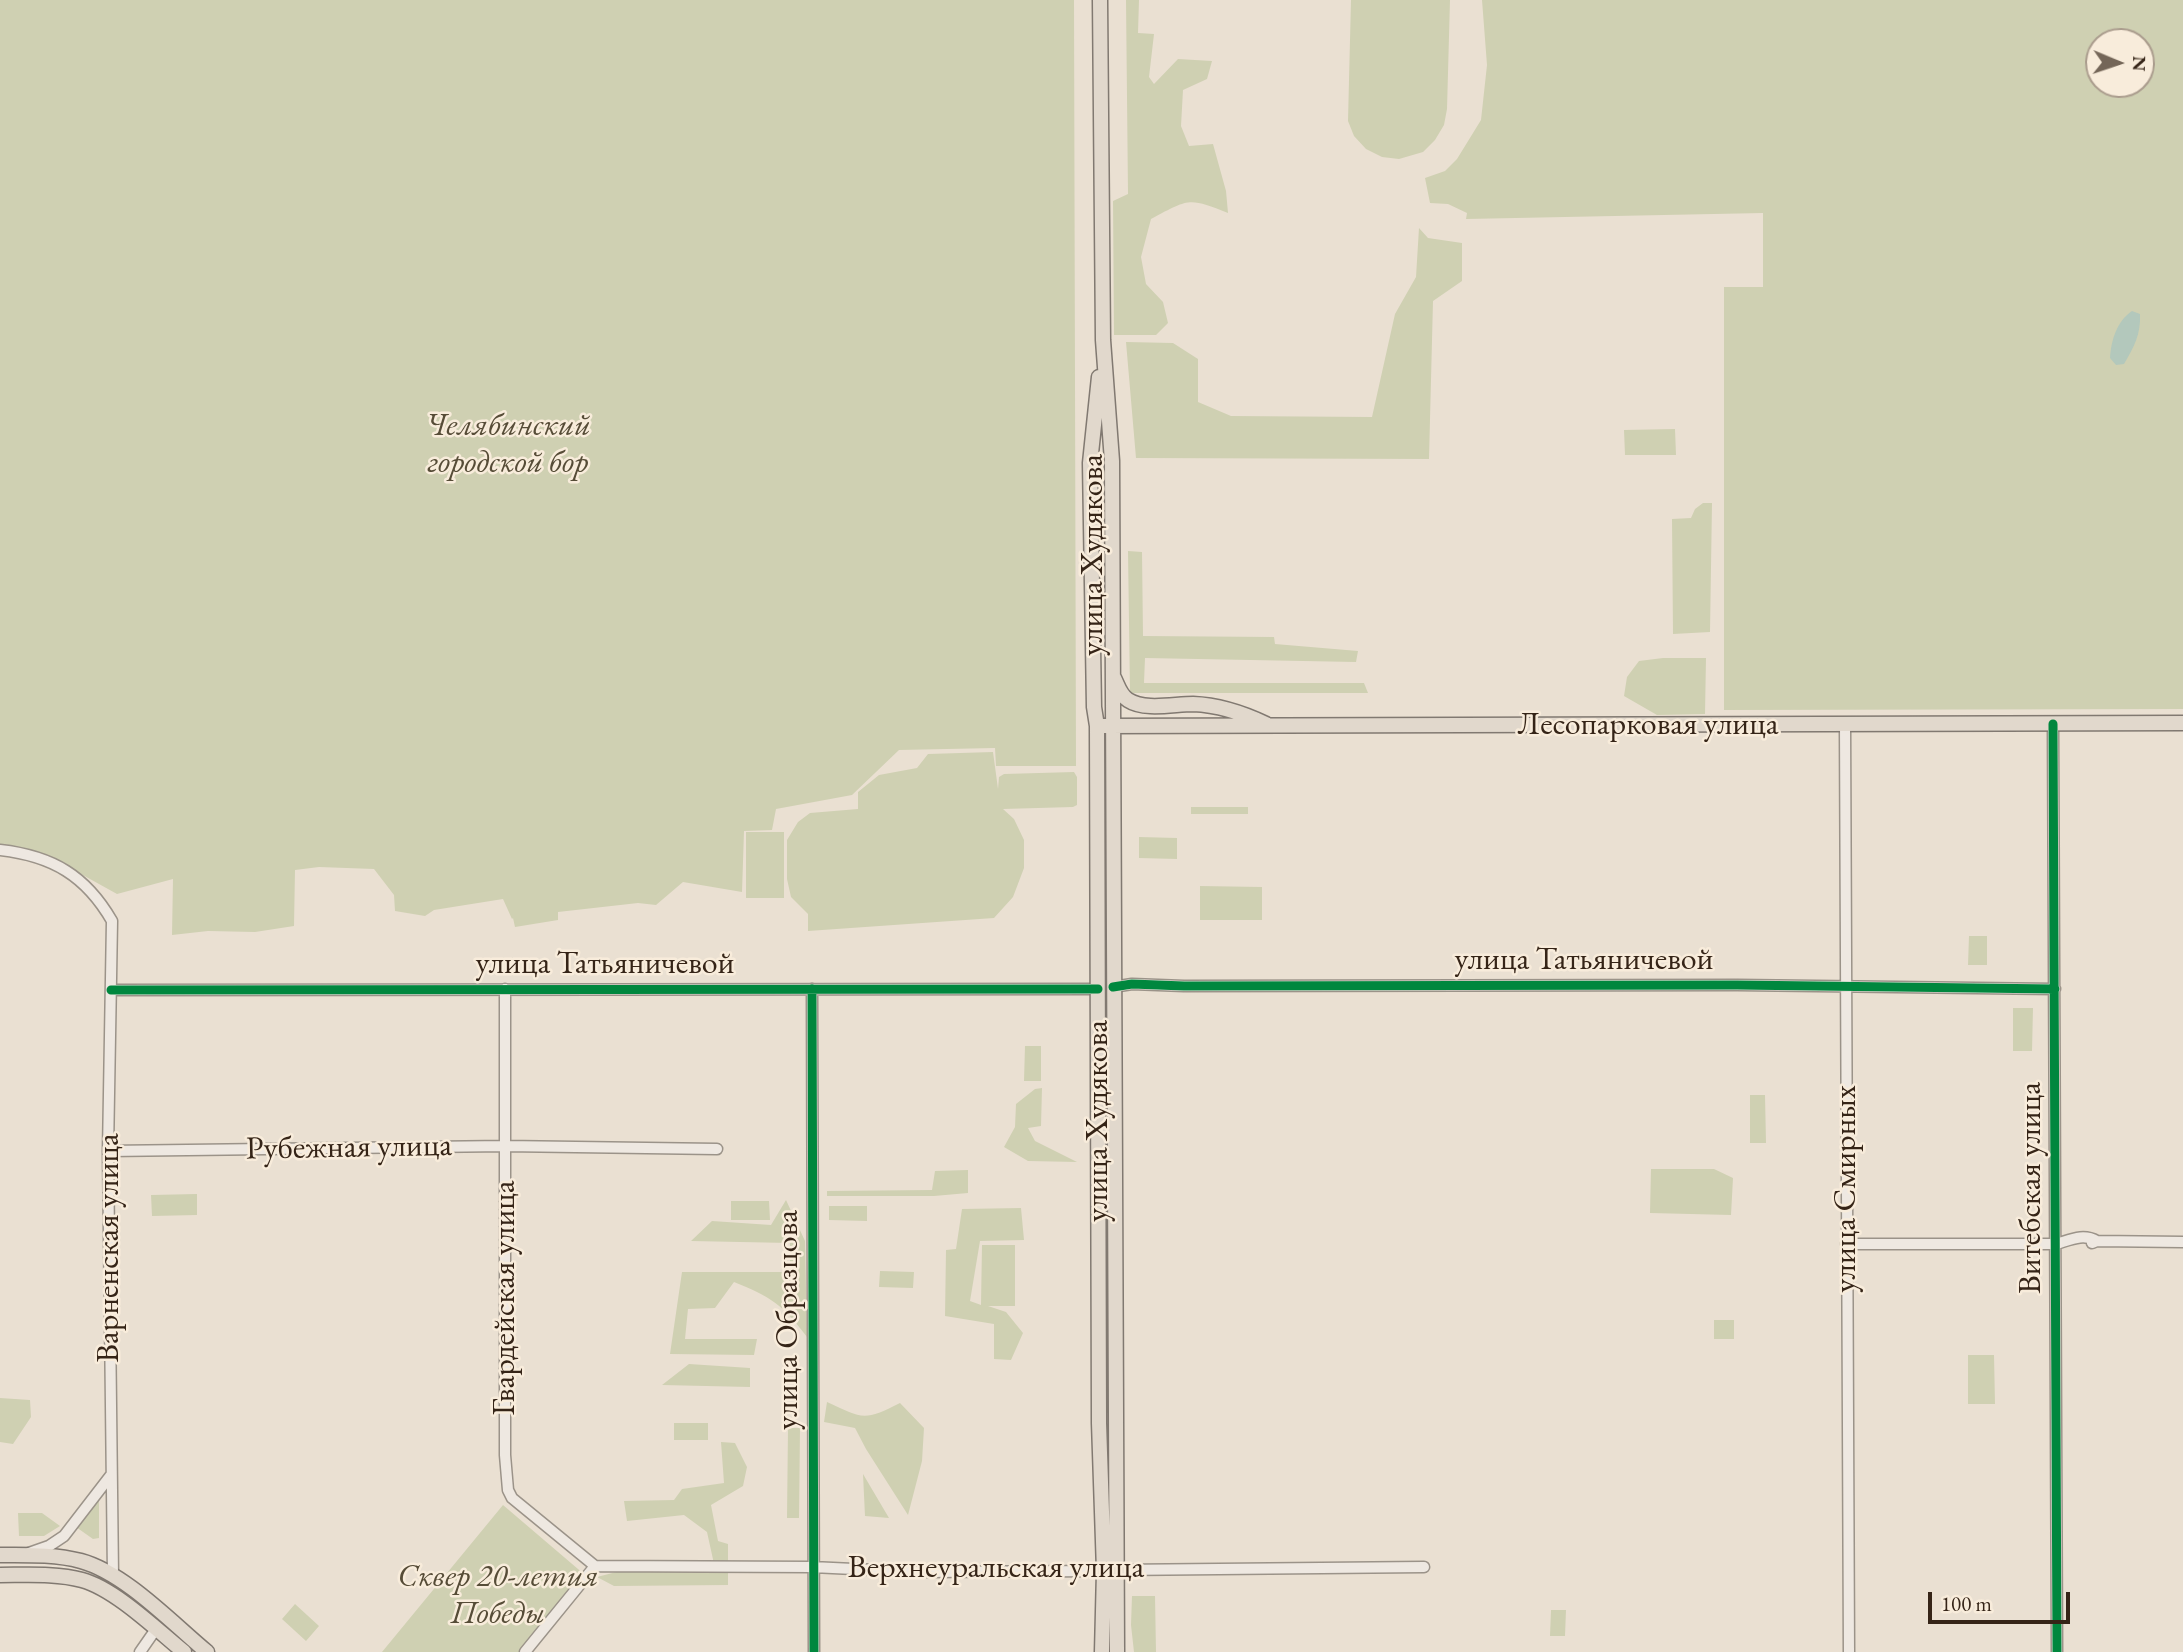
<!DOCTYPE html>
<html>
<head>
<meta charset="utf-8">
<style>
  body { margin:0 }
  #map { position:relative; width:2183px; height:1652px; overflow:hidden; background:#eae0d2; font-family:"EB Garamond",serif }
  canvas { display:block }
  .north { position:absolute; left:2085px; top:28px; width:70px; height:70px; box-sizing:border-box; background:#f8ecdb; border:2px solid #aa9c8d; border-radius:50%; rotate:92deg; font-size:19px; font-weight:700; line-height:28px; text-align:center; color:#352417 }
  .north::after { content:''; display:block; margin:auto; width:24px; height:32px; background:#746658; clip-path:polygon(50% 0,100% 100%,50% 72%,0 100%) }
  .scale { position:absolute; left:1928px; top:1592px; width:142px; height:32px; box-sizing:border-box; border:4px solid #352417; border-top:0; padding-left:9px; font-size:21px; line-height:24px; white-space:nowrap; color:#352417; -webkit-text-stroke:5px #f8ecdb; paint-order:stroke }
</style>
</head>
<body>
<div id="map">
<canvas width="2183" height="1652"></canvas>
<div class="north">N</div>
<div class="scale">100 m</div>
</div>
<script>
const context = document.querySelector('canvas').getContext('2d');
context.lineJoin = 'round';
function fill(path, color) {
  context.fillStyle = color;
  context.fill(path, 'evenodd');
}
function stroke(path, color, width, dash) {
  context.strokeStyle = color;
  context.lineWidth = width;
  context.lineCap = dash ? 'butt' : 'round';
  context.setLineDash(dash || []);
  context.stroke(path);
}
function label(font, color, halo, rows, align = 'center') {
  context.font = font + ' "EB Garamond",serif';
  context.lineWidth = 5;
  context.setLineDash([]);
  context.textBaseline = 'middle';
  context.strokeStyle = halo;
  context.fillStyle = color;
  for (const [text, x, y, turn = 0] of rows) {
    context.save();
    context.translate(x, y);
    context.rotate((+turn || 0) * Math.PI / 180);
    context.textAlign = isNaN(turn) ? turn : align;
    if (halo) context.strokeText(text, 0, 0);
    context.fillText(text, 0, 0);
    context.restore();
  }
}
fill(new Path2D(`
  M 0,0 L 1074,0 L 1076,766 L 996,766 L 995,748 L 899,750 L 852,795 L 776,809 L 772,830 L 744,831 L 742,892 L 683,882 L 656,905 L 638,903 L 558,912 L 558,920 L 515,927 L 513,918 L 512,919 L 503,899 L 434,910 L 425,916 L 395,911 L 394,895 L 374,869 L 319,867 L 295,870 L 294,926 L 255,932 L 208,931 L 172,935 L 173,879 L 117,894 L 72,869 L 0,847 Z
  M 1126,0 L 1139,0 L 1138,33 L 1154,34 L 1149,77 L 1154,84 L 1178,59 L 1212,61 L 1207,79 L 1183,90 L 1181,126 L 1189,146 L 1213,144 L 1226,191 L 1228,213 C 1188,197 1189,199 1151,219 L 1141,257 L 1146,284 L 1163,302 L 1168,323 L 1156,335 L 1114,335 L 1113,201 L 1128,194 Z
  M 1351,0 L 1450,0 L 1447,109 L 1444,125 L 1435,140 L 1423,152 L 1399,159 L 1382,157 L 1366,149 L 1354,136 L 1348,121 Z
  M 1482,0 L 2183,0 L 2183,709 L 1724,710 L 1724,287 L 1763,287 L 1763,213 L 1466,219 L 1467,213 L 1448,204 L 1430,203 L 1425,178 L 1445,171 L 1457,159 L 1481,120 L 1487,65 ZM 2099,42 L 2141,42 L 2141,84 L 2099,84 Z
  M 1419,228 L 1428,238 L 1462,243 L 1462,281 L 1433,301 L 1429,459 L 1136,458 L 1126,342 L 1173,343 L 1198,359 L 1198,402 L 1231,416 L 1372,417 L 1395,314 L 1416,277 Z
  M 1675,429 L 1676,455 L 1625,455 L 1624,430 Z
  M 1703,503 L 1712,503 L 1710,632 L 1673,634 L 1672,519 L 1691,518 L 1695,509 Z
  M 1128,551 L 1142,552 L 1143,636 L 1274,637 L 1275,644 L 1358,651 L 1356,662 L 1145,658 L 1144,683 L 1364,683 L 1368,693 L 1130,693 Z
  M 1663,658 L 1706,658 L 1705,714 L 1657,715 L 1624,696 L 1627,677 L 1639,661 Z
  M 993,752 L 998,789 L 999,777 L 1004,774 L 1074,772 L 1077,777 L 1077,805 L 1073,807 L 1003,809 L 1014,819 L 1024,840 L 1024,868 L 1013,897 L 994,918 L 808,931 L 808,914 L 791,897 L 787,879 L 787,840 L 798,822 L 810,813 L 858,809 L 858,792 L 879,775 L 917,768 L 928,754 Z
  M 1191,807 L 1248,807 L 1248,814 L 1191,814 Z
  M 746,832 L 784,832 L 784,898 L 746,898 Z
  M 1139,837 L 1177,838 L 1177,859 L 1139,858 Z
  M 1200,886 L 1262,887 L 1262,920 L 1200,920 Z
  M 1969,936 L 1987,936 L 1987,965 L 1968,965 Z
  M 2013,1008 L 2033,1008 L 2032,1051 L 2013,1051 Z
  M 1025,1046 L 1041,1046 L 1041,1081 L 1024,1081 Z
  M 1042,1088 L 1041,1126 L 1028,1128 L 1035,1141 L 1077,1162 L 1028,1161 L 1004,1147 L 1015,1127 L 1016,1104 L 1035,1089 Z
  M 1750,1095 L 1765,1095 L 1766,1143 L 1750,1143 Z
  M 1651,1169 L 1714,1169 L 1733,1178 L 1731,1215 L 1650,1213 Z
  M 968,1170 L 968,1193 L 934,1196 L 827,1196 L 827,1191 L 932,1190 L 935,1171 Z
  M 197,1194 L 197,1215 L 152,1216 L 151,1195 Z
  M 786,1200 L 805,1241 L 807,1337 C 782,1304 771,1297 734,1282 L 715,1308 L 688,1309 L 685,1339 L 757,1339 L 754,1355 L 670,1354 L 682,1272 L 790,1272 L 790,1243 L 691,1241 L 712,1221 L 771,1225 Z
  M 731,1201 L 769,1201 L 770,1220 L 731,1220 Z
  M 829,1206 L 867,1206 L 867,1221 L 829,1220 Z
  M 1021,1208 L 1024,1240 L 980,1241 L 970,1301 L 981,1305 L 982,1245 L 1015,1245 L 1015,1306 L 988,1306 L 1006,1312 L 1023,1333 L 1011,1360 L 994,1359 L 994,1324 L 945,1316 L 946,1250 L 956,1249 L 962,1209 Z
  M 880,1271 L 914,1272 L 913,1288 L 879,1287 Z
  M 1714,1320 L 1734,1320 L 1734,1339 L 1714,1339 Z
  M 1968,1355 L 1994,1355 L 1995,1404 L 1968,1404 Z
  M 689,1364 L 750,1368 L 750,1387 L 662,1385 Z
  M 0,1398 L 30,1400 L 31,1417 L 13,1444 L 0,1442 Z
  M 827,1402 C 862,1418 863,1422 900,1403 L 924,1428 L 922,1461 L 908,1515 L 866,1449 L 855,1428 L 824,1422 Z
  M 674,1423 L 708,1423 L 708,1440 L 674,1440 Z
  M 788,1428 L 800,1428 L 799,1518 L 787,1518 Z
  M 721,1442 L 735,1443 L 747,1467 L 743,1486 L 711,1505 L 718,1541 L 728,1544 L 728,1585 L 614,1586 L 597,1577 L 624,1570 L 716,1573 L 707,1532 L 684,1515 L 627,1521 L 624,1501 L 674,1500 L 682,1489 L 724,1483 Z
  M 863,1474 L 889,1518 L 865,1516 Z
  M 99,1496 L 99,1538 L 93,1539 L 76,1527 Z
  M 503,1505 L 585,1575 L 521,1652 L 382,1652 Z
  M 18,1513 L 42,1513 L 60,1526 L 44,1536 L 19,1536 Z
  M 1132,1596 L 1155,1596 L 1156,1652 L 1134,1652 L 1131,1625 Z
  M 295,1604 L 319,1626 L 306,1641 L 282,1619 Z
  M 1551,1610 L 1566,1610 L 1565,1636 L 1550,1636 Z`), '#cfd0b2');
fill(new Path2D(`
  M 2132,311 L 2140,314 C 2141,334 2134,347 2124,364 L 2116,365 L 2110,358 C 2111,340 2117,321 2132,311 Z`), '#b3c8bc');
const minor = new Path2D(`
  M 2053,724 L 2057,1652
  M 1845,725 L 1849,1652
  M 0,850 C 53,856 86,876 112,921 L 108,1151 L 113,1576
  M 1113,987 L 1132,984 L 1184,986 L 1737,985 L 2055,989
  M 505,989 L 505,1455 L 508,1490 L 512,1498 L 595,1566
  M 812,989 L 814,1652
  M 111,990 L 1098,989
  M 108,1151 L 505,1146 L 717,1149
  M 2092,1243 L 2097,1241 L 2183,1242
  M 1846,1244 L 2056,1244 C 2070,1240 2083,1233 2097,1241
  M 29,1553 L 49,1546 L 64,1536 L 111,1475
  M 1116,1570 L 1424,1567
  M 140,1652 L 156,1629
  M 525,1652 L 595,1566 L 812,1567 L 916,1572 L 1104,1571`);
const major = new Path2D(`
  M 1100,0 L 1103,340 L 1112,461 L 1117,1652
  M 1099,377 L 1090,463 L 1094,707 L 1097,726 L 1099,1423 L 1104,1571 L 1102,1652
  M 1114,678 C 1118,686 1120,695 1128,700 C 1145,711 1174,704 1193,704 C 1219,705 1243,713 1266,724
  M 1103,726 L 2183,723
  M 0,1555 C 26,1555 55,1554 81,1561 C 125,1573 172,1623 207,1652
  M 0,1575 C 26,1575 57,1573 82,1580 C 115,1589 157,1630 184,1652`);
stroke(minor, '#9b9389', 13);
stroke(major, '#817971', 17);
stroke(minor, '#eee8e1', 10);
stroke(major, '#e1d8cc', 14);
stroke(new Path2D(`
  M 2053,724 L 2057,1652
  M 1113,987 L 1132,984 L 1184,986 L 1737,985 L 2055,989
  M 812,989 L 814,1652
  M 111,990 L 1098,989`), '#00873e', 9);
label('italic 32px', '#564c37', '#f8ecdb', [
  ["Челябинский",508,426],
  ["городской бор",508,463],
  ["Сквер 20-летия",498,1577],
  ["Победы",498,1614]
]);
label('32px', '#352417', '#f8ecdb', [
  ["улица Худякова",1093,555,-90],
  ["Лесопарковая улица",1648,725],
  ["улица Татьяничевой",1584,960],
  ["улица Татьяничевой",605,964],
  ["улица Худякова",1098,1121,-90],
  ["Рубежная улица",349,1148,-1],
  ["Витебская улица",2031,1188,-90],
  ["улица Смирных",1846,1189,-90],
  ["Варненская улица",109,1248,-90],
  ["Гвардейская улица",505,1298,-90],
  ["улица Образцова",788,1320,-90],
  ["Верхнеуральская улица",996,1568]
]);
</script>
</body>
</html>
